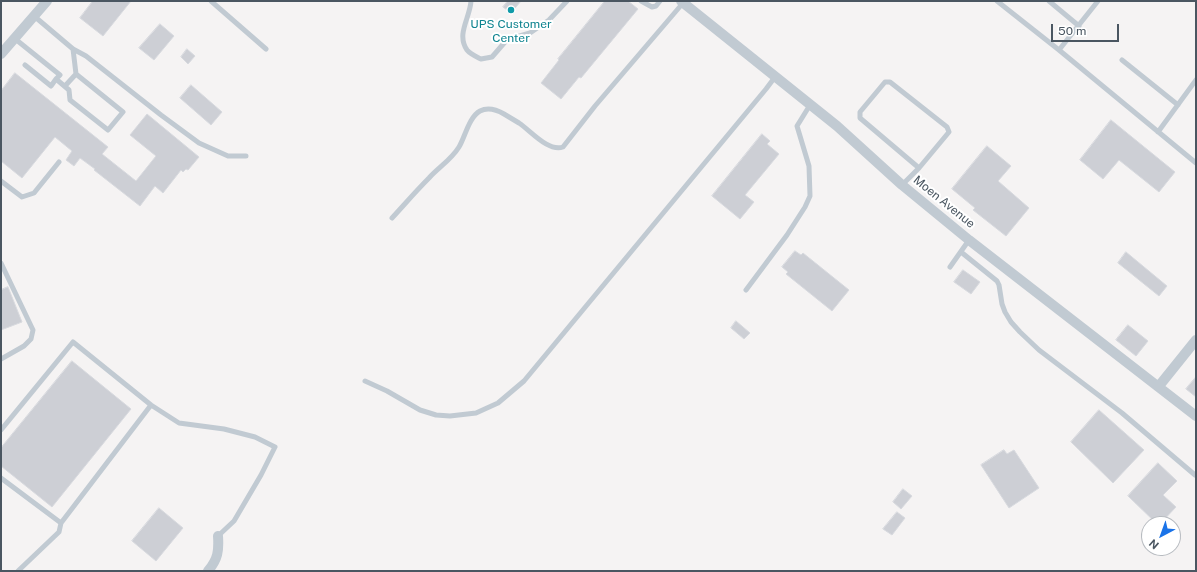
<!DOCTYPE html>
<html>
<head>
<meta charset="utf-8">
<style>
  body { margin:0 }
  #map { position:relative; width:1197px; height:572px; overflow:hidden; background:#f5f3f3; font-family:"Public Sans",sans-serif }
  canvas { display:block }
  .frame { position:absolute; inset:0; border:2px solid #4a5661; pointer-events:none }
  .north { position:absolute; left:1141px; top:516px; width:40px; height:40px; box-sizing:border-box; background:#fff; border:1px solid #b7bbc0; border-radius:50%; rotate:221deg; font-size:11px; font-weight:700; line-height:16px; text-align:center; color:#4a5661 }
  .north::after { content:''; display:block; margin:auto; width:14px; height:18px; background:#1a73e8; clip-path:polygon(50% 0,100% 100%,50% 72%,0 100%) }
  .scale { position:absolute; left:1051px; top:24px; width:68px; height:18px; box-sizing:border-box; border:2px solid #4a5661; border-top:0; padding-left:5px; font-size:12px; line-height:14px; white-space:nowrap; color:#4a5661; -webkit-text-stroke:3px #fff; paint-order:stroke }
</style>
</head>
<body>
<div id="map">
<canvas width="1197" height="572"></canvas>
<div class="frame"></div>
<div class="north">N</div>
<div class="scale">50 m</div>
</div>
<script>
const context = document.querySelector('canvas').getContext('2d');
context.lineJoin = 'round';
function fill(path, color) {
  context.fillStyle = color;
  context.fill(path, 'evenodd');
}
function stroke(path, color, width, dash) {
  context.strokeStyle = color;
  context.lineWidth = width;
  context.lineCap = dash ? 'butt' : 'round';
  context.setLineDash(dash || []);
  context.stroke(path);
}
function label(font, color, halo, rows, align = 'center') {
  context.font = font + ' "Public Sans",sans-serif';
  context.lineWidth = 4;
  context.setLineDash([]);
  context.textBaseline = 'middle';
  context.strokeStyle = halo;
  context.fillStyle = color;
  for (const [text, x, y, turn = 0] of rows) {
    context.save();
    context.translate(x, y);
    context.rotate((+turn || 0) * Math.PI / 180);
    context.textAlign = isNaN(turn) ? turn : align;
    if (halo) context.strokeText(text, 0, 0);
    context.fillText(text, 0, 0);
    context.restore();
  }
}
const building = new Path2D(`
  M 93,1 L 131,1 L 103,36 L 80,18 Z
  M 508,1 L 521,1 L 511,13 L 503,7 Z
  M 605,1 L 628,1 L 638,9 L 581,78 L 579,77 L 561,99 L 541,83 L 559,60 L 558,59 Z
  M 160,24 L 174,36 L 154,60 L 139,48 Z
  M 187,49 L 195,56 L 188,64 L 181,57 Z
  M 15,73 L 108,147 L 102,154 L 136,181 L 156,156 L 130,135 L 147,114 L 199,157 L 188,170 L 186,169 L 183,172 L 181,170 L 163,193 L 155,186 L 140,206 L 94,170 L 95,169 L 80,158 L 74,166 L 66,160 L 72,151 L 55,137 L 22,178 L 1,161 L 1,91 Z
  M 191,85 L 222,112 L 211,125 L 180,98 Z
  M 1111,120 L 1175,172 L 1159,192 L 1119,160 L 1103,179 L 1080,160 Z
  M 762,134 L 770,141 L 767,144 L 779,154 L 745,195 L 754,202 L 740,219 L 712,196 Z
  M 987,146 L 1011,166 L 998,181 L 1029,208 L 1006,236 L 973,210 L 975,208 L 952,189 Z
  M 795,251 L 801,255 L 803,253 L 849,290 L 832,311 L 786,274 L 788,272 L 782,267 Z
  M 1126,252 L 1167,286 L 1159,296 L 1118,263 Z
  M 963,270 L 980,282 L 971,294 L 954,282 Z
  M 8,287 L 22,322 L 1,330 L 1,290 Z
  M 736,321 L 750,333 L 744,339 L 731,328 Z
  M 1128,325 L 1148,341 L 1136,356 L 1116,340 Z
  M 72,361 L 131,409 L 52,507 L 1,466 L 1,448 Z
  M 1196,377 L 1196,397 L 1186,389 Z
  M 1099,410 L 1144,450 L 1113,483 L 1071,442 Z
  M 1004,450 L 1007,454 L 1014,450 L 1039,488 L 1009,508 L 981,465 Z
  M 1158,463 L 1177,481 L 1163,495 L 1176,507 L 1160,524 L 1157,524 L 1128,496 Z
  M 903,489 L 912,496 L 901,509 L 893,502 Z
  M 159,508 L 183,528 L 156,561 L 132,541 Z
  M 897,512 L 905,518 L 892,535 L 883,529 Z`);
fill(building, '#cdcfd5');
stroke(building, '#d7d9de', 1);
stroke(new Path2D(`
  M 211,1 L 266,49
  M 471,1 C 470,18 456,34 467,50 C 470,54 477,57 481,59 L 492,57 L 505,42 L 516,37 L 530,33 L 549,20 L 567,1
  M 641,1 L 652,7 L 656,6 L 660,1
  M 997,1 L 1059,50
  M 1049,1 L 1079,26
  M 1098,1 L 1059,50 L 1196,163
  M 34,16 L 73,49 L 76,74 L 65,86
  M 14,38 L 60,75 L 56,79 L 69,90 L 70,100 L 108,130 L 123,112 L 76,74
  M 73,49 L 86,56 L 161,115 L 199,143 L 228,156 L 246,156
  M 1122,60 L 1178,105
  M 25,65 L 51,86 L 56,79
  M 1158,132 L 1196,80
  M 1,181 L 22,197 L 34,193 L 59,162
  M 902,185 L 919,168 L 949,132 L 947,127 L 890,82 L 885,82 L 860,112 L 860,118 L 919,168
  M 392,218 C 404,205 416,191 429,178 C 439,167 451,160 459,147 C 465,137 469,117 480,111 C 488,107 497,110 504,114 C 509,117 514,120 519,123 C 531,131 548,152 563,147 L 595,106 L 683,3
  M 961,252 L 997,281 L 999,285 L 1002,304 L 1005,312 L 1011,322 L 1020,332 L 1039,350 L 1122,413 L 1195,475
  M 1,263 L 33,330 L 31,339 L 24,346 L 1,359
  M 950,267 L 969,240
  M 746,290 L 787,235 L 805,207 L 810,196 L 809,166 L 797,126 L 810,105
  M 365,381 L 387,391 L 420,410 L 436,415 L 450,416 L 476,413 L 498,403 L 524,381 L 766,89 L 775,77
  M 1,430 L 73,342 L 151,405
  M 1,478 L 61,523 L 59,532 L 18,571
  M 61,523 L 151,405 L 179,423 L 224,429 L 255,437 L 275,447 L 261,475 L 234,521 L 218,536`), '#c1cad2', 5);
stroke(new Path2D(`
  M 681,1 L 837,126 L 902,185 L 969,240 L 1196,416
  M 1,54 L 47,1
  M 1159,386 L 1196,340
  M 208,571 C 218,559 219,551 218,536`), '#c1cad2', 10);
for (const [x, y, r, color] of [
  [511,10,4,"#0f9aa8"]
]) {
  const dot = new Path2D();
  dot.arc(x, y, r, 0, 2 * Math.PI);
  context.fillStyle = color;
  context.fill(dot);
  stroke(dot, '#fff', 1.5);
}
label('12px', '#0d838f', '#fff', [
  ["UPS Customer",511,24],
  ["Center",511,38]
]);
label('12px', '#4a5661', '#fff', [
  ["Moen Avenue",944,202,39]
]);
</script>
</body>
</html>
